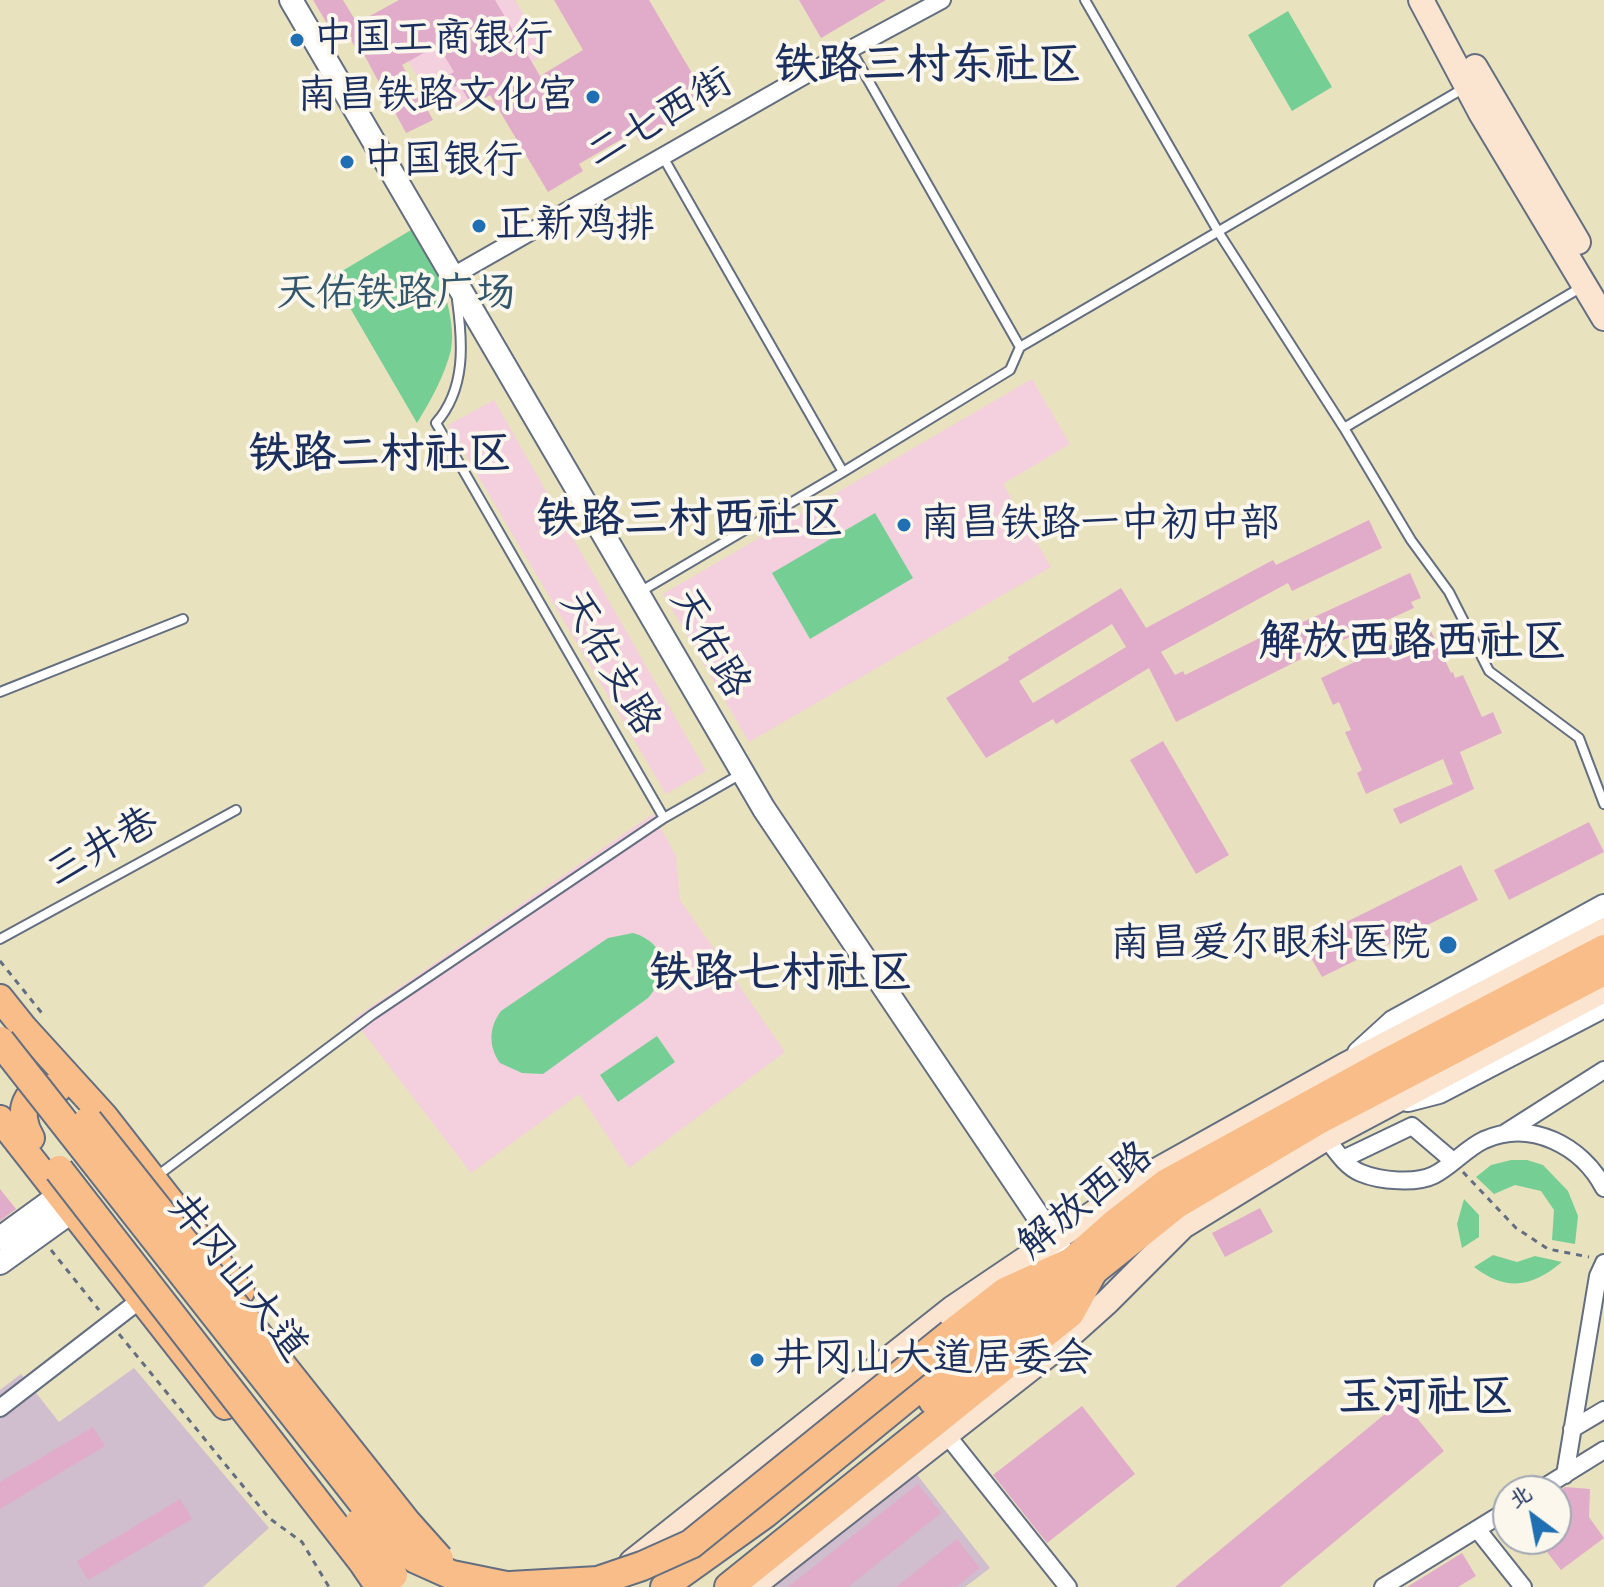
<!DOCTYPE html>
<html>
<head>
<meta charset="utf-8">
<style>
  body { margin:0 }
  #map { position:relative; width:1604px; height:1587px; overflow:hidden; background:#e9e2bf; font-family:Caveat,"LXGW WenKai TC",sans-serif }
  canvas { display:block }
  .north { position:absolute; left:1492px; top:1475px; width:80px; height:80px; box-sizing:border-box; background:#fbf7ec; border:2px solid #a1a7b3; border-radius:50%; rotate:328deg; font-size:22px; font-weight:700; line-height:32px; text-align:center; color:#1b2f5e }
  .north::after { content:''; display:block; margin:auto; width:28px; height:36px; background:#1f6fb2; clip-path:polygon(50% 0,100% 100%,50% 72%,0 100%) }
</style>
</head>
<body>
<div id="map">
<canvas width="1604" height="1587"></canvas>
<div class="north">北</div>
</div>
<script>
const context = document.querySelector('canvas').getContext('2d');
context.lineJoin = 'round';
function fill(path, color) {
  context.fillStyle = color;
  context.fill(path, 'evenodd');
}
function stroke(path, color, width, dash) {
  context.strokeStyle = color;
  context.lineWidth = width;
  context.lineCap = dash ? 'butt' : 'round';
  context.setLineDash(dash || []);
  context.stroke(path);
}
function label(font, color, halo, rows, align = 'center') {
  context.font = font + ' Caveat,"LXGW WenKai TC",sans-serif';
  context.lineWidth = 8;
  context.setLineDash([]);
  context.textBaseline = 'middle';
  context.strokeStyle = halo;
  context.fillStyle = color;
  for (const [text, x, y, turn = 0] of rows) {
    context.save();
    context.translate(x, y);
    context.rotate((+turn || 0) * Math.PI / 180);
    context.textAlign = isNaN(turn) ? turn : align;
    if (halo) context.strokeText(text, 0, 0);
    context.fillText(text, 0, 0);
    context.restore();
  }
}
fill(new Path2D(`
  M 453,0 L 515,0 L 546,54 L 440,115 L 393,35 Z
  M 1032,379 L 1070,444 L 1003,484 L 1051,567 L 749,742 L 663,594 Z
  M 494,400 L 706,771 L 666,794 L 448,425 Z
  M 653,814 L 676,856 L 680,900 L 785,1052 L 629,1168 L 579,1094 L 471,1173 L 353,1019 Z`), '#f4cfdd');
fill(new Path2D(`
  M 134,1368 L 269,1528 L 203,1587 L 0,1587 L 0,1390 L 21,1374 L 59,1422 Z
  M 915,1472 L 990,1568 L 965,1587 L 768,1587 Z`), '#d0bdcd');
fill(new Path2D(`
  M 1288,11 L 1332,87 L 1292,111 L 1248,35 Z
  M 411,230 C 435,252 458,319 451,350 C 444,377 431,400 417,423 L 332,277 Z
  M 875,513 L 913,578 L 810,639 L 772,573 Z
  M 633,933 C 668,943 669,974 648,998 L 543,1074 L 522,1073 L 500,1063 C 488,1046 489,1027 501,1011 L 608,938 Z
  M 657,1036 L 675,1062 L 618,1102 L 600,1075 Z
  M 1511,1160 L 1527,1160 L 1543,1165 L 1568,1191 L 1578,1216 L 1575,1244 L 1552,1240 L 1554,1210 L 1541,1191 L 1515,1185 L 1494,1194 L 1476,1177 L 1491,1165 Z
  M 1464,1199 L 1479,1215 L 1479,1237 L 1462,1248 L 1457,1224 Z
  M 1493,1255 L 1517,1262 L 1535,1256 L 1562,1262 C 1532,1287 1507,1292 1474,1267 Z`), '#75cf95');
fill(new Path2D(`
  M 313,0 L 343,0 L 357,23 L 399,0 L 495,0 L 540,76 L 583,50 L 554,0 L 649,0 L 703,92 L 677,107 L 682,116 L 639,141 L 634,132 L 579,164 L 583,171 L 548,192 L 490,95 L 472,106 L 459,84 L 424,104 L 433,120 L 406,133 L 360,47 L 356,49 L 343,25 L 332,32 ZM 438,45 L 454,72 L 418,93 L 402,65 Z
  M 799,0 L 886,0 L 821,38 Z
  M 1369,520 L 1382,548 L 1292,591 L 1288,583 L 1161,652 L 1175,675 L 1183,671 L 1185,675 L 1288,624 L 1290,628 L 1410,573 L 1421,598 L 1411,602 L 1414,608 L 1303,658 L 1176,722 L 1149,668 L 1056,724 L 1053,719 L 986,758 L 946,698 L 1009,660 L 1008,657 L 1121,588 L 1146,628 L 1273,560 L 1276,565 ZM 1112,624 L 1126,647 L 1033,703 L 1019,681 Z
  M 1429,627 L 1451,673 L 1453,672 L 1455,678 L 1463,675 L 1482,717 L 1493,712 L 1502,733 L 1460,752 L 1474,789 L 1400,824 L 1393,809 L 1453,784 L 1443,759 L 1366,794 L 1357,773 L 1362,770 L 1345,732 L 1351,730 L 1339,702 L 1333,705 L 1321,678 Z
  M 1163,741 L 1229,855 L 1196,874 L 1130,760 Z
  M 1589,822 L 1604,852 L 1509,900 L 1494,870 Z
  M 1461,865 L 1478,900 L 1322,977 L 1310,956 L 1324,949 L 1318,936 Z
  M 0,1189 L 16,1209 L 0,1221 Z
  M 1260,1208 L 1273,1232 L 1225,1257 L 1212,1233 Z
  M 1402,1400 L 1444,1451 L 1280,1587 L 1175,1587 Z
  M 1082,1406 L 1135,1474 L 1047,1543 L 993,1475 Z
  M 93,1427 L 105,1446 L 0,1509 L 0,1482 Z
  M 918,1484 L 941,1513 L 848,1587 L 788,1587 Z
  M 1565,1487 L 1590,1489 L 1589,1517 L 1604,1538 L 1561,1570 L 1547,1552 L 1510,1549 L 1510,1539 L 1556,1539 L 1556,1517 L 1559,1515 L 1561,1490 Z
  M 180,1499 L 192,1519 L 88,1580 L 77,1561 Z
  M 957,1539 L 980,1568 L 956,1587 L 896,1587 Z
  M 1462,1553 L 1476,1576 L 1458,1587 L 1407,1587 Z`), '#e1acca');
const service = new Path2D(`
  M 1085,0 L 1219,233 L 1344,428 L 1580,288
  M 851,50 L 1020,347
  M 663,157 L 843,472
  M 457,300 C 463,343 466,389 436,423 L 664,818
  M 1344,428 L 1411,540 L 1449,592 L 1489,671 L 1579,738 L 1604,804
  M 638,593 L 843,472 L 1010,370 L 1020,347 L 1466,87
  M 0,692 L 183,619
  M 0,939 L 236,810
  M 157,1176 L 372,1015 L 664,818 L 741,774`);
const minor = new Path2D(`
  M 453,276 L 851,49 L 942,0
  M 1505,1133 L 1604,1070
  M 1326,1138 C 1336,1151 1346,1167 1361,1173 C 1380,1181 1416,1184 1434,1175 C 1452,1166 1465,1149 1484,1140 C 1531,1119 1582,1146 1604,1188
  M 1343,1159 L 1412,1126 L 1453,1161
  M 0,1408 L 140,1300
  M 1572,1429 L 1604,1410
  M 946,1434 L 1068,1587
  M 1565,1475 L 1598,1276 L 1604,1263
  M 1538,1491 L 1604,1450
  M 1477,1529 L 1523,1587
  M 1383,1587 L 1508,1510`);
const tertiary = new Path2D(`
  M 291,0 L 764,809 L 1064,1255
  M 1359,1053 L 1393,1022 L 1604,906
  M 1408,1100 L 1439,1092 L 1604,1006
  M 0,1238 L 58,1196
  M 0,1263 L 71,1212`);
const secondary = new Path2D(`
  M 1421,0 L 1481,113 L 1604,318
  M 1475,67 L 1578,242
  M 632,1562 L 953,1308 L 1156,1171 L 1344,1066 L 1604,931
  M 753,1586 L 1049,1354 L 1107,1302 L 1183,1226 L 1326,1138 L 1604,990`);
const primary = new Path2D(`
  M 0,998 L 24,1028 L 104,1116 L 241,1292
  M 0,1119 L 225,1406
  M 31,1138 C 16,1114 24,1082 58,1089
  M 932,1401 L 1177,1205 L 1317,1122 L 1604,972
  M 664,1587 L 766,1514 L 1019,1307 L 1114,1223 L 1165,1183 L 1384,1063 L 1604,948`);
const trunk = new Path2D(`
  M 951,1334 L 1005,1292 L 1069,1263
  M 729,1587 L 1070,1313 L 1092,1273`);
stroke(service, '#636e80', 12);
stroke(minor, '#636e80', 20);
stroke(tertiary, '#636e80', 26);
stroke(secondary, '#636e80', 28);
stroke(primary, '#636e80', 30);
stroke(trunk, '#636e80', 32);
stroke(new Path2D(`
  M 0,961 L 45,1017
  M 1463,1172 L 1516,1228 L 1548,1249 L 1589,1257
  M 51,1250 L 99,1310
  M 119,1334 L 269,1518 L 302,1542 L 329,1587`), '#636e80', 3, [6, 6]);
stroke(service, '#fff', 8);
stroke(minor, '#fff', 16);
stroke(tertiary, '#fff', 22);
stroke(secondary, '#fce5d0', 24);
stroke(primary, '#f8bd89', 26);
stroke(trunk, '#f8bd89', 28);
const trunkBridge = new Path2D(`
  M 0,1041 L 386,1532 L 416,1559 L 452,1575 L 511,1587
  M 88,1121 L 406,1522 L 439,1559
  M 59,1170 L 363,1562 L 380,1587
  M 359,1523 L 374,1541 L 393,1575
  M 510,1586 L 598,1581 L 642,1566 L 691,1544 L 951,1334`);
stroke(trunkBridge, '#636e80', 32, []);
stroke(trunkBridge, '#f8bd89', 28);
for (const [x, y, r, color] of [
  [297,40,8,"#1f6fb2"],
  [593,97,8,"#1f6fb2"],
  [347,162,8,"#1f6fb2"],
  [479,226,8,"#1f6fb2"],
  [904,525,8,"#1f6fb2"],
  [1448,945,10,"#1f6fb2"],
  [757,1360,8,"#1f6fb2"]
]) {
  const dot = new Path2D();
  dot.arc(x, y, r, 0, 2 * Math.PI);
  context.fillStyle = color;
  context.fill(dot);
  stroke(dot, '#fbf7ec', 3);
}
label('40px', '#1b2f5e', '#fbf7ec', [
  ["中国工商银行",313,40],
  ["南昌铁路文化宫",577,97,"right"],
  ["中国银行",363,162],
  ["正新鸡排",495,226],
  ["南昌铁路一中初中部",920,525],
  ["南昌爱尔眼科医院",1430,945,"right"],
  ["井冈山大道居委会",773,1360]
], 'left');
label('40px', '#1b2f5e', '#fbf7ec', [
  ["二七西街",660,119,-30],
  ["天佑路",709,643,60],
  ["天佑支路",609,663,60],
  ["三井巷",103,848,-29],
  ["解放西路",1086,1201,-39],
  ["井冈山大道",237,1278,52]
]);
label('40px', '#32576c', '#fbf7ec', [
  ["天佑铁路广场",396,295]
]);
label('bold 44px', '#1b2f5e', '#fbf7ec', [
  ["铁路三村东社区",928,66],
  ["铁路二村社区",380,455],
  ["铁路三村西社区",690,520],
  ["解放西路西社区",1413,643],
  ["铁路七村社区",781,974],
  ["玉河社区",1426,1398]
]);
</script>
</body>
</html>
